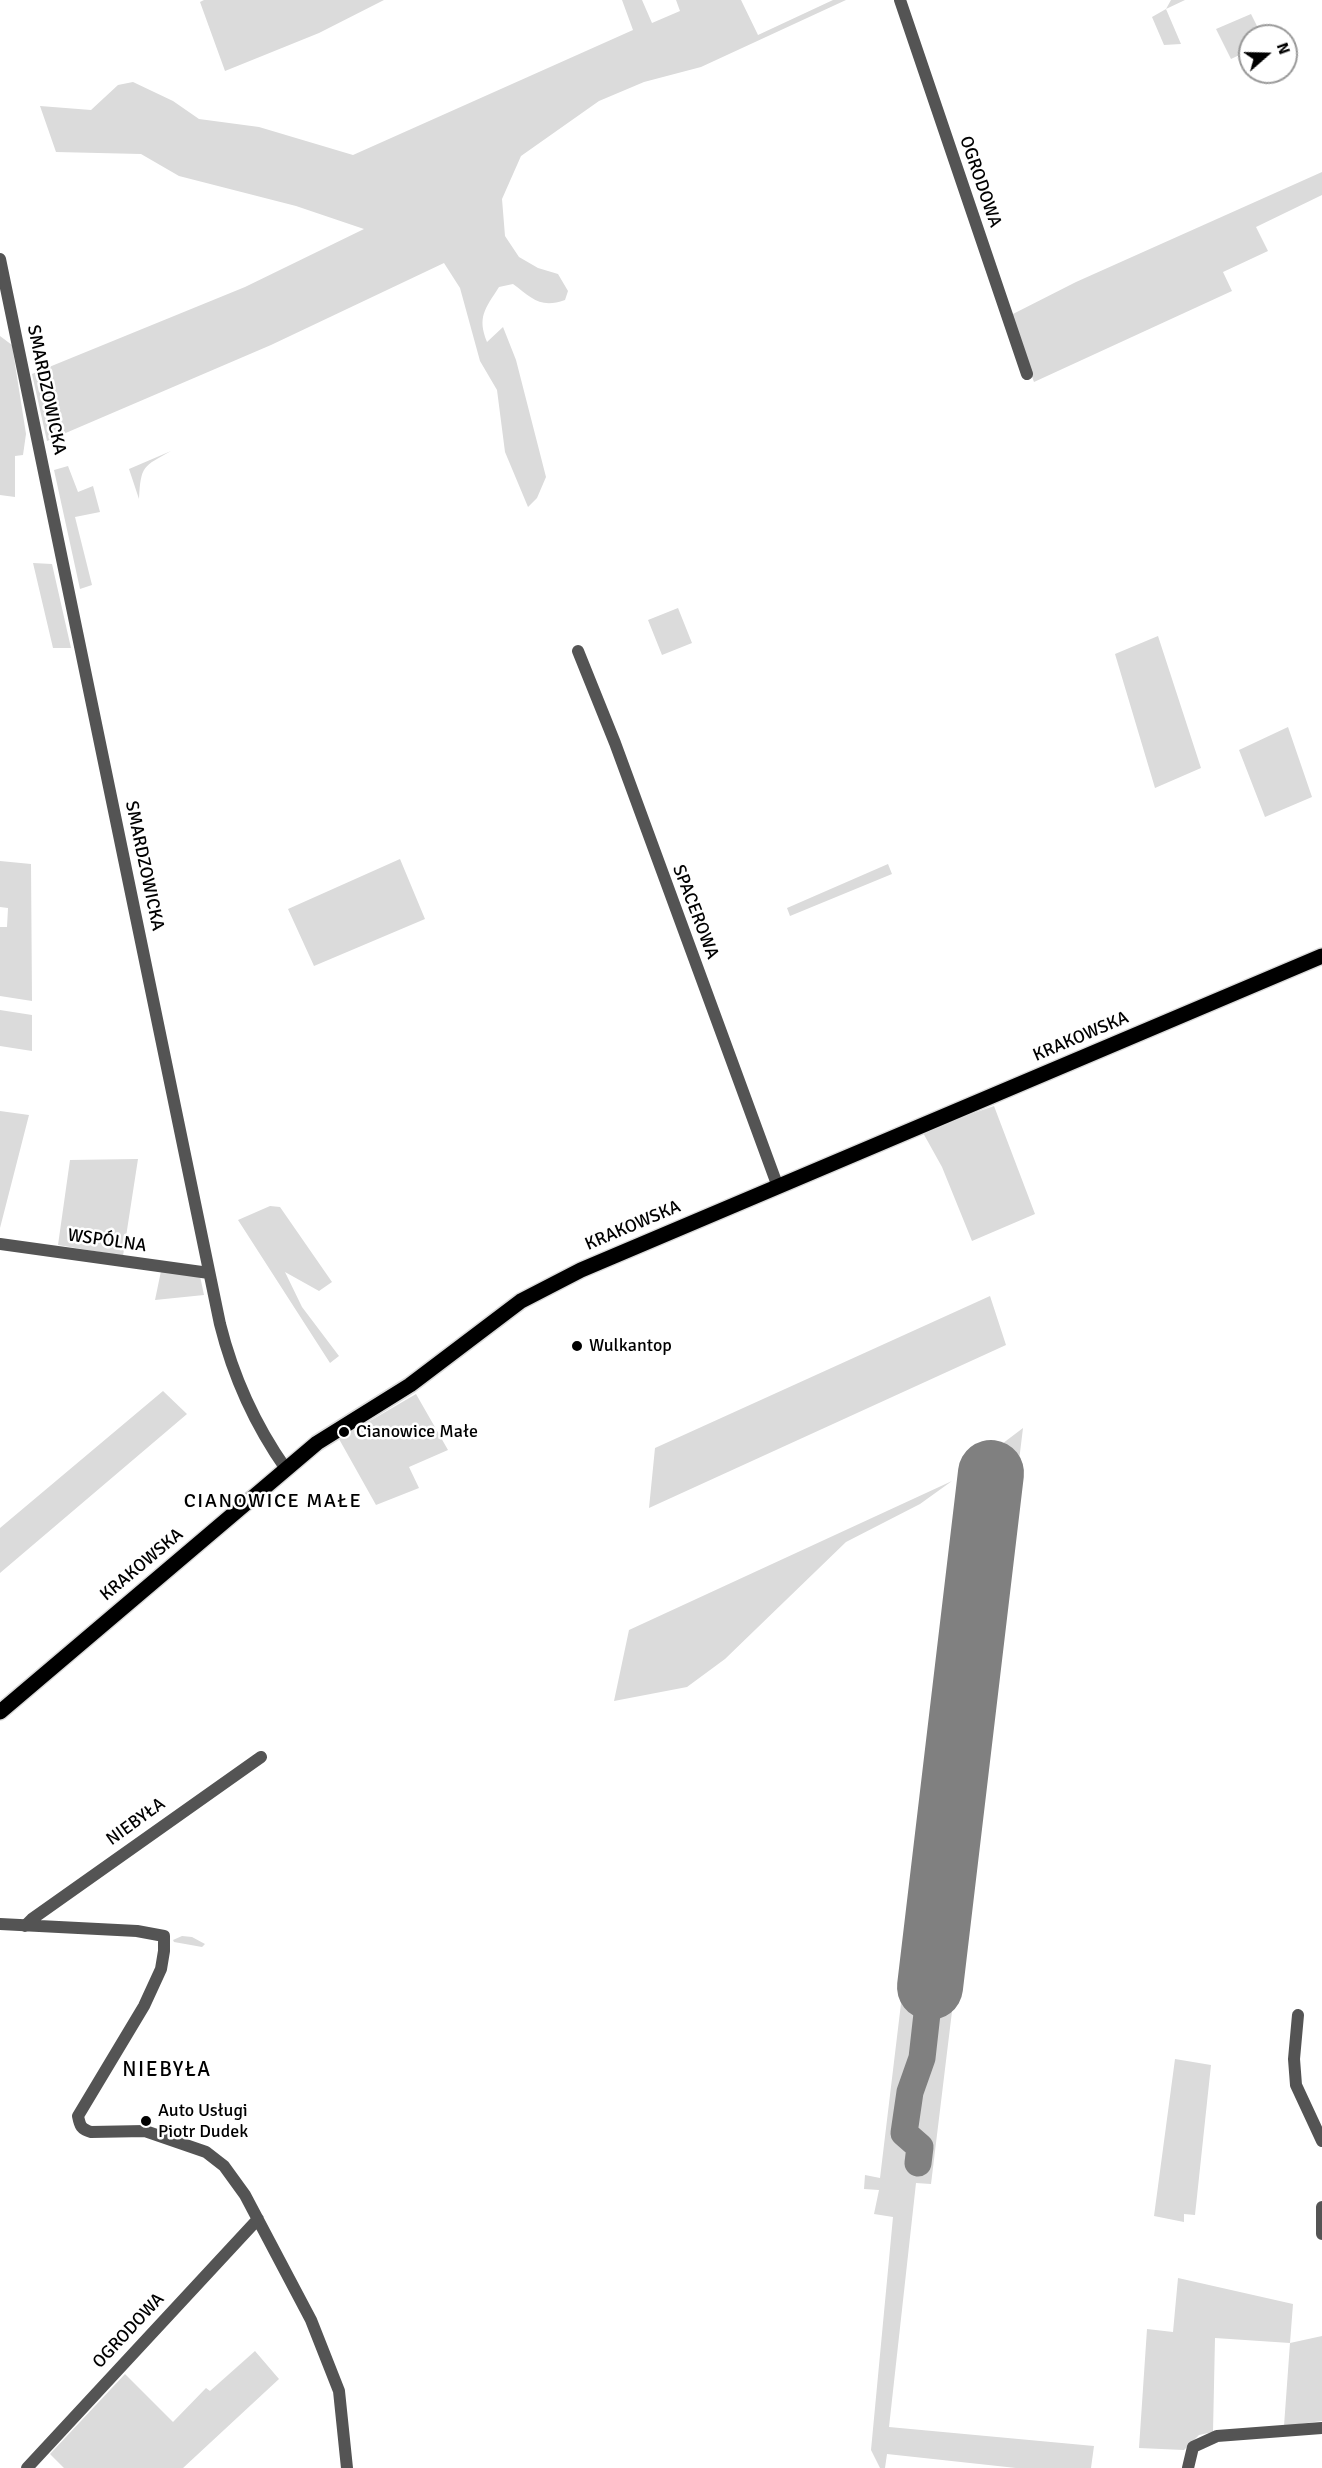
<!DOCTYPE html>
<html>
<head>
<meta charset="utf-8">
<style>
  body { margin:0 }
  #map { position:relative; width:1322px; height:2468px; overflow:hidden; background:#fff; font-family:Signika,sans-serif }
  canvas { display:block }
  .north { position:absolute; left:1238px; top:24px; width:60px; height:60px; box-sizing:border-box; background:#fff; border:2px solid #999; border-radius:50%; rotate:70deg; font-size:16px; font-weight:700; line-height:24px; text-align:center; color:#000 }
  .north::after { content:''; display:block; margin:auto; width:21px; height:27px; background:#000; clip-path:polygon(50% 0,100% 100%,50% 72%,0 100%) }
</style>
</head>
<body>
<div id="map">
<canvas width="1322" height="2468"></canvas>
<div class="north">N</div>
</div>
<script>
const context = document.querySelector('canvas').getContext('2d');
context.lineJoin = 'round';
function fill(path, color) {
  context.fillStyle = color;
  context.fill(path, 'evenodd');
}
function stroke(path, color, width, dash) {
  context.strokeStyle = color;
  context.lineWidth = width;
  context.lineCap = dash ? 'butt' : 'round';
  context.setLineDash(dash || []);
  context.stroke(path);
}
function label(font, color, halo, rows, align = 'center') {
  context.font = font + ' Signika,sans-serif';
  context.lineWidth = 5;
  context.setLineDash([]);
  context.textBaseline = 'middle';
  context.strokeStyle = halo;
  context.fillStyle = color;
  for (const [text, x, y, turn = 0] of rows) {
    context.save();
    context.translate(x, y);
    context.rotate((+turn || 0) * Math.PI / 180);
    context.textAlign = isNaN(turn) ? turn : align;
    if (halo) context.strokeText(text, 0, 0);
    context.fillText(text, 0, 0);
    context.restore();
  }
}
fill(new Path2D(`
  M 204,0 L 384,0 L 319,33 L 225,71 L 200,2 Z
  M 622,0 L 642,0 L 652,23 L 680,11 L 676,0 L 741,0 L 758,35 L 833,0 L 846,0 L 701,67 L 644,82 L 599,101 L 521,156 L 502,199 L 505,236 L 519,257 L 538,268 L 558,274 L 568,291 L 565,300 C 540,309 532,298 513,284 L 499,287 C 485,309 477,317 487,342 L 503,327 L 516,360 L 546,477 L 537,498 L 528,507 L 505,452 L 497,390 L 480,361 L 460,288 L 444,263 L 271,345 L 47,441 L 32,374 L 245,287 L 364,229 L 296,206 L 179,176 L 141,154 L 56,152 L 40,106 L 91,110 L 118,85 L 133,82 L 173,101 L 199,119 L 259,127 L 353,155 L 633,30 Z
  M 1171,0 L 1185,0 L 1166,9 L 1181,44 L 1164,45 L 1152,17 L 1166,9 Z
  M 1251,14 L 1262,36 L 1250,36 L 1250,50 L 1231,59 L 1216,29 Z
  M 1322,172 L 1322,195 L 1256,227 L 1268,251 L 1223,272 L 1232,291 L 1034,382 L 1009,316 L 1076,282 Z
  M 0,336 L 12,345 L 26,434 L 23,455 L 15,456 L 15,497 L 0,495 Z
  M 171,451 C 143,467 141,465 139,499 L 129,469 Z
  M 68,466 L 78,492 L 93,486 L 100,512 L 75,517 L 92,585 L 80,589 L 54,470 Z
  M 33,563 L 52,564 L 71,648 L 53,648 Z
  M 678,608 L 692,643 L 662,655 L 648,620 Z
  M 1158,636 L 1201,768 L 1155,788 L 1115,654 Z
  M 1288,727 L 1312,797 L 1265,817 L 1239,750 Z
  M 400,859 L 425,919 L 314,966 L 288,909 Z
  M 0,861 L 31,864 L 32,1001 L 0,996 L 0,927 L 7,927 L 8,908 L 0,907 Z
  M 888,864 L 892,874 L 790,916 L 787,908 Z
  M 0,1010 L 32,1015 L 32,1051 L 0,1046 Z
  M 994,1106 L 1035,1214 L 972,1241 L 942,1167 L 922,1131 Z
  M 0,1111 L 29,1115 L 0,1228 Z
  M 138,1159 L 123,1256 L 58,1245 L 70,1160 Z
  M 270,1206 L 280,1207 L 332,1282 L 319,1291 L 285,1272 L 302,1307 L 339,1356 L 330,1363 L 238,1220 Z
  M 161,1271 L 200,1276 L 204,1295 L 155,1300 Z
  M 990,1296 L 1006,1345 L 649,1508 L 655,1448 Z
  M 163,1391 L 187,1414 L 0,1573 L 0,1528 Z
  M 416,1394 L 448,1450 L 409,1467 L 419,1488 L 376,1505 L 339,1439 Z
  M 1023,1428 L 931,2184 L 916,2183 L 889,2427 L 1094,2446 L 1091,2468 L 1016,2468 L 887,2454 L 885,2468 L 880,2468 L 871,2450 L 893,2217 L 874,2214 L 879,2190 L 864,2189 L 865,2175 L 880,2178 L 965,1472 Z
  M 952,1481 L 920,1504 L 846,1542 L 725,1659 L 687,1687 L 614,1701 L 629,1630 Z
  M 182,1936 L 192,1937 L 205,1944 L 202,1947 L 174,1942 L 173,1940 Z
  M 1175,2059 L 1211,2065 L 1195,2215 L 1184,2214 L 1184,2222 L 1154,2216 Z
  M 1178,2278 L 1293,2304 L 1290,2343 L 1322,2336 L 1322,2421 L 1284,2426 L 1290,2343 L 1215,2338 L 1213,2432 L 1199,2435 L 1184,2450 L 1139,2448 L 1147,2329 L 1173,2332 Z
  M 255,2351 L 279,2379 L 183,2468 L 64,2468 L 50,2454 L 125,2374 L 173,2422 L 206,2388 L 210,2391 Z`), '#dbdbdb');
stroke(new Path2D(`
  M 918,2163 L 920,2147 L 904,2133 L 910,2092 L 922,2058 L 930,1987`), '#808080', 27);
stroke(new Path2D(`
  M 930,1987 L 991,1473`), '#808080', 66);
const major = new Path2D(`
  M 0,1712 L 317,1443 L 410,1385 L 521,1301 L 581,1270 L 1322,956`);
stroke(major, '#dbdbdb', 18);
stroke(new Path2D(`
  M 900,0 L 1027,374
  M 0,259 L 220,1324 C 233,1376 255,1425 286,1469
  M 578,651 L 615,743 L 778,1187
  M 0,1244 L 209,1273
  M 0,1924 L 137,1931 L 164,1936 L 164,1951 L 161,1969 L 144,2006 L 78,2116 C 80,2126 81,2129 91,2132 L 145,2131 L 206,2152 L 224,2166 L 245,2195 L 311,2320 L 339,2391 L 347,2468
  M 25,1926 L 32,1919 L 261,1757
  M 1298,2015 L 1294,2059 L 1296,2085 L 1322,2141
  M 1322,2207 L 1322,2234
  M 27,2468 L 258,2219
  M 1188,2468 L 1193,2447 L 1217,2436 L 1322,2428`), '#545454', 12);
stroke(major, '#000', 15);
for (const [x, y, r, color] of [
  [577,1346,6,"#000"],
  [344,1432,6,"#000"],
  [146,2121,6,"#000"]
]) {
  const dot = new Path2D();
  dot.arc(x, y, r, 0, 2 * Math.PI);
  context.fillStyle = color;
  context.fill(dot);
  stroke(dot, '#fff', 2);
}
label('18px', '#000', '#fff', [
  ["OGRODOWA",980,182,71],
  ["SMARDZOWICKA",46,390,78],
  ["SMARDZOWICKA",144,866,78],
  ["SPACEROWA",695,912,69],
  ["KRAKOWSKA",1081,1037,-23],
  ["KRAKOWSKA",633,1226,-23],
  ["WSPÓLNA",107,1241,8],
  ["KRAKOWSKA",142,1565,-40],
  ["NIEBYŁA",136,1822,-36],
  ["OGRODOWA",129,2331,-47]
]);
label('18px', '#000', '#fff', [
  ["Wulkantop",589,1346],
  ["Cianowice Małe",356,1432],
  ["Auto Usługi",158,2111],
  ["Piotr Dudek",158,2132]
], 'left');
context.letterSpacing = '1.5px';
label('20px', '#000', '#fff', [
  ["CIANOWICE MAŁE",273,1502]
]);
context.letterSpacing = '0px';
context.letterSpacing = '1.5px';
label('21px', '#000', '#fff', [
  ["NIEBYŁA",167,2070]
]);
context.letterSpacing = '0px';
</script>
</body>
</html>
